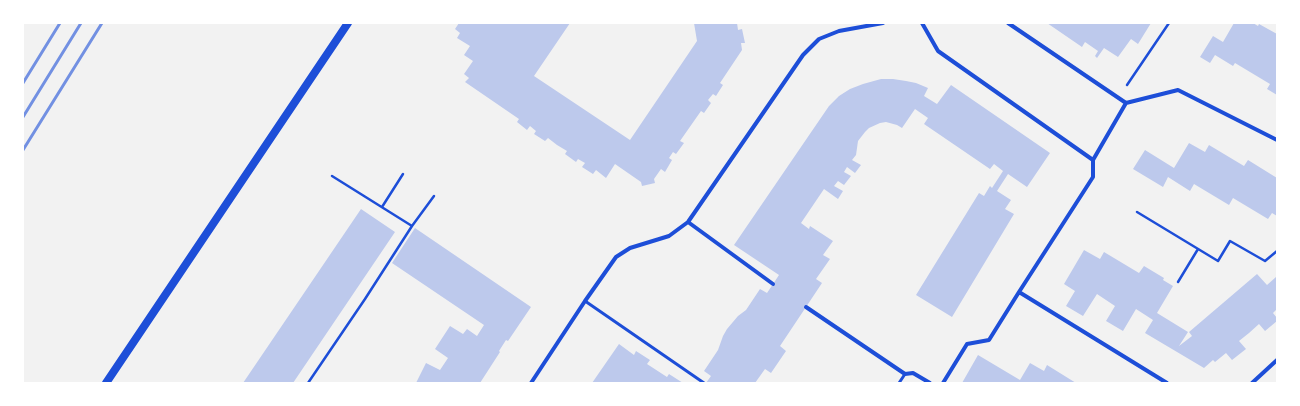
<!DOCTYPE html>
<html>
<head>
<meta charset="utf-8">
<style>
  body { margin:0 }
  #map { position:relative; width:1300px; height:406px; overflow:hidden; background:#f2f2f2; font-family:"Titillium Web",sans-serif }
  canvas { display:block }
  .frame { position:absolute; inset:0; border:24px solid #fff; pointer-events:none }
</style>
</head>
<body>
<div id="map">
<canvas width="1300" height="406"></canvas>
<div class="frame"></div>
</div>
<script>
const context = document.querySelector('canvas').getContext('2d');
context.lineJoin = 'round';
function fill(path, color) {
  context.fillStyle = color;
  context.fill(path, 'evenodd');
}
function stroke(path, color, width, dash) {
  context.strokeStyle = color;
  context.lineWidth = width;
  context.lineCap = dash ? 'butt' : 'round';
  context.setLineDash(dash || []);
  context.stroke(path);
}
fill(new Path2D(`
  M 459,23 L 570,23 L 534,76 L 630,140 L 697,41 L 694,23 L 737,23 L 738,30 L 742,29 L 745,43 L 741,43 L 742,50 L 720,83 L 723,85 L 716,96 L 713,94 L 708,100 L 711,103 L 704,113 L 701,111 L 680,141 L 684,143 L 676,154 L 673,152 L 669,158 L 672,160 L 665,172 L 661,169 L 654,179 L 655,183 L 642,186 L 641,182 L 615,164 L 606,178 L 596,170 L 593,174 L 582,167 L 585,163 L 578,159 L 576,162 L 565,154 L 567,151 L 557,145 L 548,138 L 545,141 L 534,134 L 536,131 L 530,126 L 527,130 L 517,122 L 519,119 L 465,82 L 469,78 L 464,74 L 473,61 L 464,55 L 470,46 L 457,38 L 460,33 L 455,29 Z
  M 1047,23 L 1151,23 L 1138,44 L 1131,39 L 1118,57 L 1104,48 L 1097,58 L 1095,56 L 1098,51 L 1085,42 L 1082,47 Z
  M 1234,23 L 1253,23 L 1258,26 L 1259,24 L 1277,34 L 1277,95 L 1267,89 L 1270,84 L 1235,63 L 1233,66 L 1215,55 L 1210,63 L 1200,57 L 1213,36 L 1223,42 Z
  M 881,79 L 893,79 L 906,81 L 916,83 L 928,88 L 924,96 L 937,104 L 951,85 L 1050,153 L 1027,187 L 1008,174 L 997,191 L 1011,200 L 1005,209 L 1014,214 L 952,317 L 916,295 L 979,193 L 984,196 L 990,186 L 992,188 L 1003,171 L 994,164 L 990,169 L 924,124 L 928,118 L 915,109 L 902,128 L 897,125 L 886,122 L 880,123 L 869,128 L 865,132 L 858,141 L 856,155 L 852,160 L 861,165 L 855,173 L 847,167 L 844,172 L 851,176 L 844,185 L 838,181 L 834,186 L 843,191 L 838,199 L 824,189 L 801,223 L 809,229 L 810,226 L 833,241 L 823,255 L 830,259 L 816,279 L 822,283 L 780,346 L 786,351 L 771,373 L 765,369 L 755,383 L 706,383 L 711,376 L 704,371 L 718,350 L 723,336 L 727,329 L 738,316 L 746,310 L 760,289 L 767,293 L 779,275 L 734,245 L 829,106 L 839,96 L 850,89 L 863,84 Z
  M 1189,143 L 1205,152 L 1209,145 L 1244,166 L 1248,160 L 1277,178 L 1277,216 L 1272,213 L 1268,219 L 1233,198 L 1229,205 L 1194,184 L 1190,191 L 1168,177 L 1163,187 L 1133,169 L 1145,150 L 1174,168 Z
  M 361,209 L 395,232 L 293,383 L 243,383 Z
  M 415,228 L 531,307 L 508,341 L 506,340 L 499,351 L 500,352 L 480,383 L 416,383 L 426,363 L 440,370 L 448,358 L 435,349 L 450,326 L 463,334 L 467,329 L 477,336 L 484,325 L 392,263 Z
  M 1084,250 L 1100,259 L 1104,252 L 1139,273 L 1144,266 L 1164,278 L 1163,280 L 1173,286 L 1157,313 L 1188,332 L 1179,346 L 1192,336 L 1189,332 L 1257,274 L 1267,285 L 1276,277 L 1277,278 L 1277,309 L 1273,313 L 1277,318 L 1277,321 L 1265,331 L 1259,324 L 1249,333 L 1239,341 L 1246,349 L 1232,360 L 1226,353 L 1215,362 L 1213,360 L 1204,368 L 1145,333 L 1153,320 L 1136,309 L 1123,331 L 1106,321 L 1115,306 L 1097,294 L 1083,316 L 1066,306 L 1075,291 L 1064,284 Z
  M 619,344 L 634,355 L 636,351 L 650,360 L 647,364 L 667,377 L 669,374 L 683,383 L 592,383 Z
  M 978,355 L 1020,380 L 1030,363 L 1044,371 L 1047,365 L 1076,383 L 962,383 Z`), '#bdc9ec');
stroke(new Path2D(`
  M 1127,85 L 1169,23
  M 332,176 L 412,226
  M 382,207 L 403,174
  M 1137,212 L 1218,261 L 1230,241 L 1265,261 L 1277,251
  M 1178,282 L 1198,249
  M 308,383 L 365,299 L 412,226 L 434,196`), '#1d4ed8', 2.5);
stroke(new Path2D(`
  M 585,301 L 704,383
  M 899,383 L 905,374`), '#1d4ed8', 3);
stroke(new Path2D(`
  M 922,23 L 938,51 L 1093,160 L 1126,103 L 1008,23
  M 1126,103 L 1178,90 L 1277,140
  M 688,222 L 773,284
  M 1019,292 L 1093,177 L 1093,160
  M 806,307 L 905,374 L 913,373 L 930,383
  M 531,383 L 585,301 L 616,257 L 630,248 L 669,236 L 688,222 L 803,55 L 819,39 L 839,31 L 883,23
  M 943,383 L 967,344 L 989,340 L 1019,292 L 1167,383
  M 1252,383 L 1277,360`), '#1d4ed8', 4);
stroke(new Path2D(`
  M 106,383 L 348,23`), '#1d4ed8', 8);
stroke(new Path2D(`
  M 23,83 L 60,23
  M 23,117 L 81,23
  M 23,150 L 102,23`), '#7290e2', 3);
</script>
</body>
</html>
